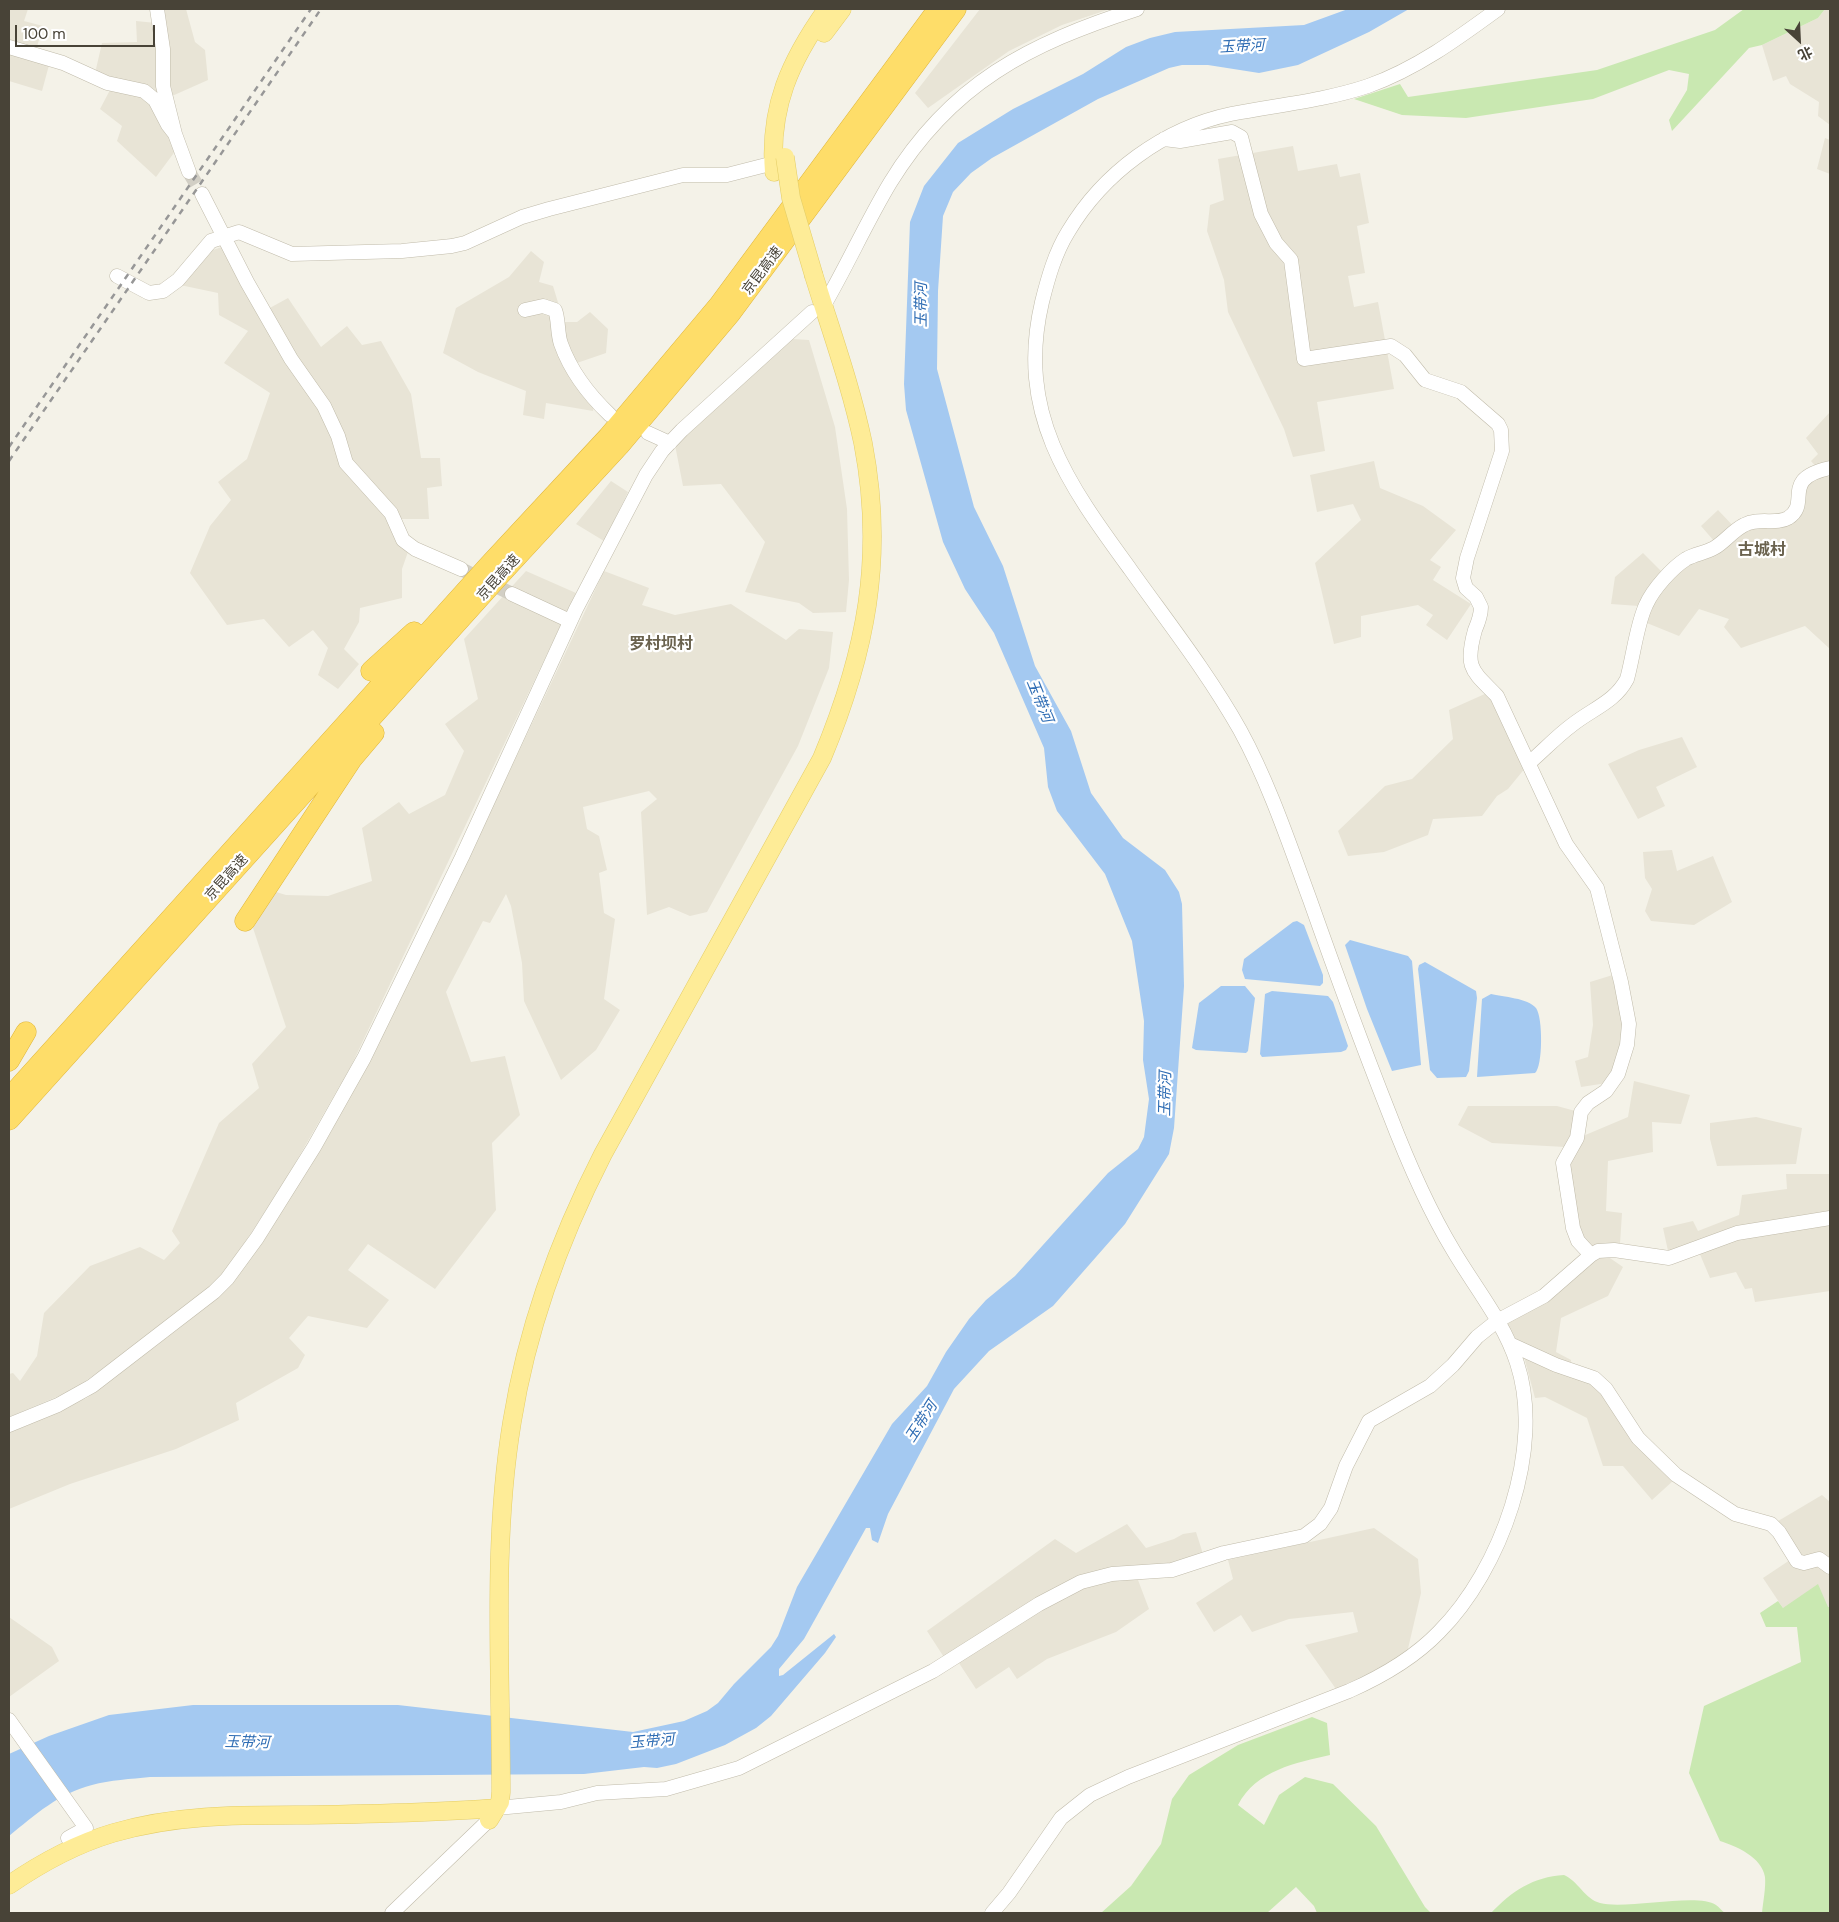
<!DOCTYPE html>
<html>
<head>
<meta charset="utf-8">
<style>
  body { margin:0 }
  #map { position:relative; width:1839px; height:1922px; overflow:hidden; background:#f4f2e8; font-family:"DM Sans","Noto Sans SC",sans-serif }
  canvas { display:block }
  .frame { position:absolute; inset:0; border:10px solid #484337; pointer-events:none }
  .north { position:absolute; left:1774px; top:15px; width:50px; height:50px; -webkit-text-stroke:4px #fff; paint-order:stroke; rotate:155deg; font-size:14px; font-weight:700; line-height:20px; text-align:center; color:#484337 }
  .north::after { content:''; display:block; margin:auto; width:18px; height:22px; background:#484337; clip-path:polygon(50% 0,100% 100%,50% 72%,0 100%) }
  .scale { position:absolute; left:15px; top:25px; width:140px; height:22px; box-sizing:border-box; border:2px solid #484337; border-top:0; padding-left:6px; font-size:15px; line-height:18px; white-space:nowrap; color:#484337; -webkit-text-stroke:4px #fff; paint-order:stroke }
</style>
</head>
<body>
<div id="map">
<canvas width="1839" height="1922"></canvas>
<div class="frame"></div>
<div class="north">北</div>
<div class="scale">100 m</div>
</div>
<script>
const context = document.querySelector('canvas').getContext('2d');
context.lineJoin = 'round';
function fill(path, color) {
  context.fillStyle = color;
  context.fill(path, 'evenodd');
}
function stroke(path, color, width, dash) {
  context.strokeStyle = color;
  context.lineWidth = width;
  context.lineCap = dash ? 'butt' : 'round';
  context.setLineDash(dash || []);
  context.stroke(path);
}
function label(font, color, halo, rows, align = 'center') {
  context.font = font + ' "DM Sans","Noto Sans SC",sans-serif';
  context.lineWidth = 4.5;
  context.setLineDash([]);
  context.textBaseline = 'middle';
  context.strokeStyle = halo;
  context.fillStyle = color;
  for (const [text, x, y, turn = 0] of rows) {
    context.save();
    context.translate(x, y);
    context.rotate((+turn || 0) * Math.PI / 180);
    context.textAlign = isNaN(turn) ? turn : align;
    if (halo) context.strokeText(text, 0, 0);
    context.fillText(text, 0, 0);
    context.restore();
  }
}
fill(new Path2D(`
  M 9,9 L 28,9 L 24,21 L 43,26 L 36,50 L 52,54 L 42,91 L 9,81 Z
  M 153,9 L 186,9 L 195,42 L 205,50 L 208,80 L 172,96 L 182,142 L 156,177 L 117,141 L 122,126 L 100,109 L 110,90 L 93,82 L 102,43 L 137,42 L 136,21 L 156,23 Z
  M 980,9 L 1110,9 L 1062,25 L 1009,51 L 928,108 L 915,93 Z
  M 1825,9 L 1830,9 L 1830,125 L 1818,116 L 1819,102 L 1790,84 L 1786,76 L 1773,81 L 1762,45 L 1818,18 Z
  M 1825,138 L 1830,140 L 1830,174 L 1817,169 Z
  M 1293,146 L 1298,171 L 1337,164 L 1340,177 L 1360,173 L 1369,223 L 1357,226 L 1365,273 L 1348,276 L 1354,307 L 1378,302 L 1394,389 L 1317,402 L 1325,451 L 1293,457 L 1284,429 L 1228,312 L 1224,280 L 1207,231 L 1210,205 L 1224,200 L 1218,159 Z
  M 231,244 L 268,309 L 288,298 L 321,347 L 347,326 L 362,345 L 381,341 L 411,394 L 421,458 L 440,458 L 442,486 L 427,488 L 429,519 L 401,519 L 409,549 L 402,569 L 402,598 L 360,608 L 359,622 L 344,649 L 359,664 L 338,689 L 318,675 L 328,648 L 313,630 L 289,647 L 264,619 L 227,625 L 190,573 L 210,526 L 231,500 L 218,482 L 247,459 L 270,393 L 224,363 L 248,331 L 219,315 L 218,293 L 180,285 L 207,252 Z
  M 531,251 L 544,262 L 539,282 L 553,286 L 564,322 L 577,322 L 590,312 L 608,329 L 606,353 L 574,364 L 595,394 L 593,411 L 546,403 L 544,419 L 523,415 L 526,391 L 478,372 L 443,353 L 456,308 L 509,277 Z
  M 792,339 L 809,340 L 835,427 L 847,509 L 849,580 L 846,612 L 813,613 L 799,603 L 745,592 L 765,542 L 721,484 L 683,486 L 675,445 Z
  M 1830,412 L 1830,466 L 1817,468 L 1811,461 L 1818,454 L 1806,438 Z
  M 1374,461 L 1380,488 L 1423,506 L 1456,530 L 1430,560 L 1441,567 L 1433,580 L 1471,604 L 1447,640 L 1426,625 L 1433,615 L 1418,605 L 1361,616 L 1361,637 L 1334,644 L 1315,563 L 1361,520 L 1353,504 L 1317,512 L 1310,475 Z
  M 1826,474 L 1830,478 L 1830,649 L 1805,626 L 1741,648 L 1724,627 L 1729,619 L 1699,609 L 1679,636 L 1637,619 L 1639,606 L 1611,604 L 1615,577 L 1643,553 L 1662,572 L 1711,546 L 1714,541 L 1701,526 L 1718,510 L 1738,531 L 1792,520 L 1807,480 Z
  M 611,481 L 628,492 L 604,541 L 576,524 Z
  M 526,571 L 576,593 L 351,1066 L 286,1179 L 229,1267 L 204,1296 L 73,1390 L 9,1417 L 9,1374 L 13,1373 L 20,1381 L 37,1356 L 44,1313 L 90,1266 L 140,1247 L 164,1260 L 180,1243 L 172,1231 L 219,1123 L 259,1088 L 252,1064 L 286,1027 L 253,928 L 276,892 L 286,895 L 328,896 L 372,881 L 362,828 L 399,802 L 409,814 L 445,795 L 464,751 L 445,724 L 478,699 L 464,639 Z
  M 604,571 L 649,588 L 642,605 L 675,615 L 731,604 L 786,640 L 799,629 L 833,632 L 829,668 L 798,746 L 707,912 L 690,916 L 669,907 L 647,915 L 641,812 L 657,799 L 649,791 L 583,807 L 587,829 L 599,836 L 607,870 L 599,873 L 604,913 L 615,919 L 604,999 L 620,1010 L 596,1050 L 561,1080 L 524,1001 L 522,963 L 511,906 L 506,894 L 490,923 L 483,921 L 446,992 L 471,1062 L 505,1056 L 520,1115 L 492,1143 L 496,1210 L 435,1289 L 368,1244 L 348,1270 L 389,1300 L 367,1328 L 308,1316 L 289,1338 L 305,1355 L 298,1368 L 236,1403 L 239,1420 L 176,1449 L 70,1484 L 9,1509 L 9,1431 L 87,1398 L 181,1327 L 227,1288 L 260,1244 L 331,1132 L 446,906 Z
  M 1487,693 L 1497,704 L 1526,767 L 1508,789 L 1497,796 L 1482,816 L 1433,819 L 1428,835 L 1384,852 L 1348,856 L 1338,831 L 1385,786 L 1412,779 L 1453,739 L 1449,710 Z
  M 1682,737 L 1697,767 L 1656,787 L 1665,806 L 1638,819 L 1608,764 L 1639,750 Z
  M 1672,850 L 1677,871 L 1713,856 L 1732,902 L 1694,925 L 1651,921 L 1645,911 L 1652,889 L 1645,878 L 1643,852 Z
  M 1616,974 L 1627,1032 L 1607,1083 L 1581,1087 L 1575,1061 L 1588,1057 L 1593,1025 L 1590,982 Z
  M 1634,1081 L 1690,1095 L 1681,1124 L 1652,1122 L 1653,1152 L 1608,1161 L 1606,1211 L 1622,1213 L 1620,1244 L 1592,1250 L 1578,1237 L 1566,1160 L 1583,1136 L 1628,1117 Z
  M 1468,1106 L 1557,1106 L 1579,1112 L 1575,1134 L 1565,1147 L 1492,1143 L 1458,1125 Z
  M 1756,1117 L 1802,1128 L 1796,1164 L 1717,1166 L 1710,1139 L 1710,1123 Z
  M 1786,1174 L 1830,1174 L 1830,1291 L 1755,1302 L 1752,1288 L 1745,1289 L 1736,1272 L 1710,1278 L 1699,1252 L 1670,1260 L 1663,1228 L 1693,1221 L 1698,1231 L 1739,1215 L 1742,1195 L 1787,1189 Z
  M 1607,1256 L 1623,1267 L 1608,1296 L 1561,1318 L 1556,1352 L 1571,1360 L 1571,1366 L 1595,1374 L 1674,1480 L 1652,1500 L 1623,1466 L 1603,1466 L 1587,1418 L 1545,1397 L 1535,1398 L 1523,1353 L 1505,1320 L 1591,1259 Z
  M 1822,1495 L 1830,1502 L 1830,1607 L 1783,1608 L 1763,1578 L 1790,1560 L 1768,1527 Z
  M 1127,1524 L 1146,1548 L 1174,1539 L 1183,1534 L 1196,1532 L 1204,1557 L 1194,1569 L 1138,1580 L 1149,1609 L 1116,1632 L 1047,1659 L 1017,1679 L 1009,1667 L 976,1689 L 957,1660 L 949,1665 L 927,1631 L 1055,1539 L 1076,1553 Z
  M 1374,1528 L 1418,1559 L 1421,1593 L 1407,1653 L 1384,1666 L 1336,1689 L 1305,1645 L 1358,1632 L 1353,1612 L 1289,1619 L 1252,1632 L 1241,1615 L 1214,1632 L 1196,1603 L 1233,1579 L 1228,1560 Z
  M 9,1617 L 52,1647 L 59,1661 L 9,1697 Z`), '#e8e4d6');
fill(new Path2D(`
  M 1744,9 L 1825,9 L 1818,18 L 1762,45 L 1749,48 L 1672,131 L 1669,120 L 1687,90 L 1689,74 L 1669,70 L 1593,99 L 1466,118 L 1402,115 L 1354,99 L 1400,84 L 1408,97 L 1597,70 L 1715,30 Z
  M 1818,1584 L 1828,1607 L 1830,1607 L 1830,1913 L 1762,1913 C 1763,1902 1766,1888 1765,1877 C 1762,1857 1736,1846 1720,1841 L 1689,1773 L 1704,1706 L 1801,1662 L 1797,1627 L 1766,1627 L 1760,1613 L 1778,1601 L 1783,1608 Z
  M 1312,1717 L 1327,1723 L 1330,1755 C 1296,1763 1256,1770 1238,1805 L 1264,1825 L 1279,1795 L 1305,1777 L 1333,1784 L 1376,1826 L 1425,1907 L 1431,1913 L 1317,1913 L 1314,1906 L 1296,1887 L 1267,1913 L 1101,1913 L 1131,1886 L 1161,1844 L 1172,1799 L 1189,1775 L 1238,1745 Z
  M 1564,1875 C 1578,1881 1585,1899 1600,1903 C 1626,1910 1698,1892 1716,1905 C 1719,1907 1722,1911 1725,1913 L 1491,1913 C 1512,1891 1533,1877 1564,1875 Z`), '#c9e8b1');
fill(new Path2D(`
  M 1348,9 L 1409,9 L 1369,32 L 1298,65 L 1259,73 L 1208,65 L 1182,65 L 1169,68 L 1098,99 L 992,158 L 971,173 L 953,192 L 943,216 L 938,291 L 937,369 L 974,507 L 1003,566 L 1035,666 L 1071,731 L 1091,793 L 1123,838 L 1165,870 L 1179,892 L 1182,904 L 1184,986 L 1174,1128 L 1169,1154 L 1125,1224 L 1053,1306 L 989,1351 L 954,1389 L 888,1514 L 878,1543 L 872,1540 L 870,1528 L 866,1528 L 804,1639 L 779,1669 L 779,1676 L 783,1675 L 834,1634 L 836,1637 L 825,1653 L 771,1716 L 756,1728 L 725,1745 L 676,1764 L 657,1768 L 644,1767 L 584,1774 L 150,1777 C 131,1779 110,1780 92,1785 C 59,1793 35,1815 9,1836 L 9,1754 L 49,1736 L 109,1715 L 193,1705 L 398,1705 L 633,1732 L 684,1721 L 707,1711 L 718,1703 L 734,1684 L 771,1647 L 778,1636 L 797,1587 L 892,1424 L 927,1386 L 946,1352 L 969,1319 L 986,1300 L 1015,1276 L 1108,1173 L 1138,1149 L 1144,1137 L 1149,1099 L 1143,1060 L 1144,1021 L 1132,941 L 1105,874 L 1057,811 L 1048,787 L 1044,748 L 994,633 L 965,589 L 943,542 L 906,410 L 904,384 L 910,222 L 924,186 L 958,143 L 1013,109 L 1083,74 L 1126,47 L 1150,38 L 1175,32 L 1304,25 Z
  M 1297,921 L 1304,925 L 1323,975 L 1323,983 L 1320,986 L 1245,979 L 1242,970 L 1244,959 L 1293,922 Z
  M 1350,940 L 1408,956 L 1412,961 L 1421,1065 L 1392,1071 L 1367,1009 L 1345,945 Z
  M 1425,962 L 1476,991 L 1477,998 L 1469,1071 L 1466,1077 L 1437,1078 L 1430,1070 L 1418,969 L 1419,965 Z
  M 1221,986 L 1245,986 L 1255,998 L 1248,1051 L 1246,1053 L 1196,1050 L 1192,1048 L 1199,1003 Z
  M 1272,991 L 1328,996 L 1333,1002 L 1348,1046 L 1346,1050 L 1341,1052 L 1262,1057 L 1260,1054 L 1265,994 Z
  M 1491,994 C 1503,997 1528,998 1536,1008 C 1543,1017 1543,1067 1535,1073 L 1477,1077 L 1482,999 Z`), '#a4c9f1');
stroke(new Path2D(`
  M 189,172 L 202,194
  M 461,569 L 512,594`), '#d2cfc5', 14, [14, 7]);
const minor = new Path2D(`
  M 157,9 L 163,49 L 163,86 L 175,134 L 189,172
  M 9,47 L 63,63 L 107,83 L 144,91 L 155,100 L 168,125 L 175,134
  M 1164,139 L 1180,141 L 1232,132 L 1241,137 L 1261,214 L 1276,243 L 1291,260 L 1304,359 L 1391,346 L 1405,355 L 1425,380 L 1461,392 L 1498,424 L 1501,430 L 1502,451 L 1467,558 L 1463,578 L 1466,588 L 1476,597 L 1481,607 C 1481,615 1478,623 1475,630 C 1464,669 1473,671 1497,696 L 1566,844 L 1597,888 L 1621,982 L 1629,1024 L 1627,1045 L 1618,1074 L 1606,1091 L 1588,1103 L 1581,1112 L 1577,1138 L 1563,1163 L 1573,1228 L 1578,1241 L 1591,1255
  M 202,194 L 247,282 L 291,359 L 324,406 L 338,436 L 346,463 L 391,513 L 403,540 L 415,549 L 461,569
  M 117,276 L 149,293 L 163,291 L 178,280 L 211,241 L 239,232 L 292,254 L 402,251 L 452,246 L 465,243 L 522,217 L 549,209 L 683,175 L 727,175 L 774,163
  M 823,307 C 847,266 866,223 890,183 C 951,83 1029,44 1137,9
  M 525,310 L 543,306 L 555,310 C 559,320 557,333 561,344 C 571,372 589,395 610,415
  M 648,433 L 670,443
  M 512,594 L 570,621
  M 1529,763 C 1543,751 1557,736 1572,725 C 1592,709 1615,702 1627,679 C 1633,658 1637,623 1646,605 C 1653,589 1672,568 1686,559 C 1695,554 1705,553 1714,548 C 1725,542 1732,531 1744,525 C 1759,517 1776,525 1788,518 C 1812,503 1779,479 1830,468
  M 1510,1344 L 1556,1365 L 1594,1378 L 1606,1389 L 1638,1438 L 1676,1475 L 1735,1514 L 1771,1524 L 1779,1532 L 1797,1561 L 1804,1563 L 1819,1559 L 1830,1567
  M 9,1425 L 58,1405 L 92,1386 L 214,1292 L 227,1279 L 257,1238 L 314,1147 L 364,1058 L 462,857 L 576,609 L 646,475 L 662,451 L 682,430 L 812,312
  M 9,1720 L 86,1828 L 68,1838 L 75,1848
  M 497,1808 L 561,1802 L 597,1793 L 666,1789 L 739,1768 L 933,1671 L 1039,1604 L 1081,1582 L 1112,1574 L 1172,1570 L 1224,1553 L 1304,1536 L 1320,1524 L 1331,1508 L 1346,1466 L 1369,1421 L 1430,1386 L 1453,1365 L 1477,1337 L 1497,1321 L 1544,1296 L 1591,1255 L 1598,1251 L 1614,1250 L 1669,1258 L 1737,1233 L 1830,1218
  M 392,1913 L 489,1820
  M 992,1913 L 1009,1893 L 1061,1818 L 1090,1795 L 1128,1777 L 1349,1691 C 1383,1676 1414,1658 1439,1632 C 1501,1570 1545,1448 1517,1363 C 1504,1322 1474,1286 1453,1250 C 1427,1207 1407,1160 1389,1113 C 1361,1042 1335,971 1310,900 C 1289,843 1269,783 1240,730 C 1208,673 1167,621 1130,569 C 1068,484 1016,413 1042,302 C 1048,278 1055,253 1068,232 C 1103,173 1164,128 1231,114 C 1277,105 1323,101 1368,86 C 1416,69 1457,39 1498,9`);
const major = new Path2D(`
  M 824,33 L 842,9
  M 774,172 C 769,107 790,61 827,9
  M 489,1820 L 500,1802 L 501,1792 C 501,1669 492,1543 512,1422 C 527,1328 560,1238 603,1154 L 822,758 C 866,653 885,557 863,443 C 851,386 831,331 814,276
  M 9,1885 C 41,1863 76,1844 113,1833 C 177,1814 242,1815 308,1815 C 371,1814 434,1813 497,1808`);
const highway = new Path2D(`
  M 371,671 L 414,632
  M 245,921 L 352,759 L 374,733
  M 9,1061 L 26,1032
  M 9,1098 L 489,565 L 608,437 L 719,305 L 938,9
  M 9,1120 L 500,575 L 619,446 L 730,314 L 956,9`);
stroke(minor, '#c0bbaa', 15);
stroke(major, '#e4cd66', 19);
stroke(highway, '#deb438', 21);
stroke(minor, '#fff', 14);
stroke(major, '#feec97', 18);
stroke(highway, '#fedd69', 20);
stroke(new Path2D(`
  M 9,447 L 311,9
  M 9,461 L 321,9`), '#979797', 2.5, [6, 6]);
const majorBridge = new Path2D(`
  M 785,157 L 791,198 L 814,276`);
stroke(majorBridge, '#e4cd66', 19, []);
stroke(majorBridge, '#feec97', 18);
label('14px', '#484337', '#fff', [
  ["京昆高速",763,271,-53],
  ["京昆高速",499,578,-48],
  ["京昆高速",227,878,-48]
]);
label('italic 15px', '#2f6db4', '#fff', [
  ["玉带河",1242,47,-3],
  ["玉带河",922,305,-90],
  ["玉带河",1039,701,68],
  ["玉带河",1166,1094,-89],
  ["玉带河",922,1422,-57],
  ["玉带河",652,1742,-5],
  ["玉带河",247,1743,1]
]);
label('bold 16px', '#6a624e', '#fff', [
  ["古城村",1762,551],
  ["罗村坝村",661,645]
]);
</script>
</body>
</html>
